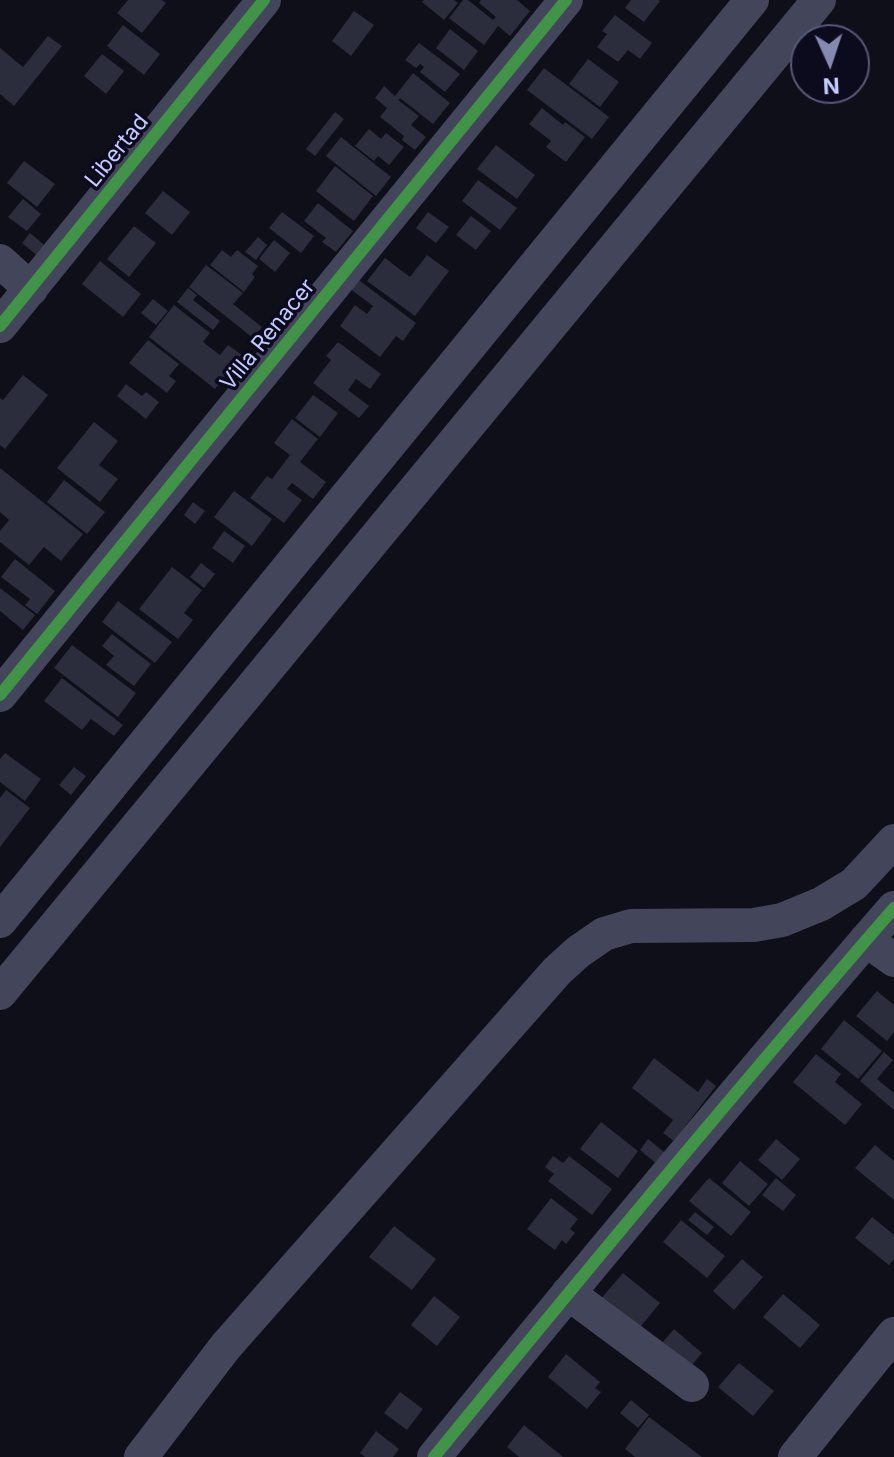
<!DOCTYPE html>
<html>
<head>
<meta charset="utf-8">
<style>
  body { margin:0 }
  #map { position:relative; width:894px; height:1457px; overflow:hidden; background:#0f0f19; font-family:Inter,sans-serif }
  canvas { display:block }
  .north { position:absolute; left:790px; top:24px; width:80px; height:80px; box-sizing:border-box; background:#0b0b1d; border:2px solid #565877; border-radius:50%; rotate:177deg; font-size:22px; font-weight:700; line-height:32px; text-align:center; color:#c6cbff }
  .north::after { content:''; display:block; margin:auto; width:28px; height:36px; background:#8689ae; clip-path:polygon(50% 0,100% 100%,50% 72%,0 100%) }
</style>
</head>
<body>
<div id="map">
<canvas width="894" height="1457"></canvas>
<div class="north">N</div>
</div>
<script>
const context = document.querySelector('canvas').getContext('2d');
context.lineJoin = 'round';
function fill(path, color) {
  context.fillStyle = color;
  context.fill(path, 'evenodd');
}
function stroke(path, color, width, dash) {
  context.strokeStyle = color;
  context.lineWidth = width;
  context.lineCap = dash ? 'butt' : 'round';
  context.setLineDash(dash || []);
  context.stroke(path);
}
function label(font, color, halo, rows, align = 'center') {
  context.font = font + ' Inter,sans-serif';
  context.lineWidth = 7;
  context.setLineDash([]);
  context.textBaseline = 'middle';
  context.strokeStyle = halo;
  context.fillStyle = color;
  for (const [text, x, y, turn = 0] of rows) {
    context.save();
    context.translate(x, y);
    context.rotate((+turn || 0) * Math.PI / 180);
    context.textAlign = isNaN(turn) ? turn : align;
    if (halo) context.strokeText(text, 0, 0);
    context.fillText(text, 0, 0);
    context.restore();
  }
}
fill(new Path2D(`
  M 128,0 L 162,0 L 166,3 L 142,33 L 117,13 Z
  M 424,0 L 454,0 L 458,3 L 444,20 L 422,2 Z
  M 463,0 L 468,0 L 493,20 L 496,17 L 479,3 L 481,0 L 517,0 L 530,11 L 510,36 L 498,26 L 484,45 L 449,18 Z
  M 631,0 L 658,0 L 660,1 L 644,22 L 625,8 Z
  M 354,11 L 374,25 L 351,56 L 332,41 Z
  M 615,15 L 652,43 L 640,59 L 628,50 L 618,62 L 597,47 L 607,34 L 602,31 Z
  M 123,25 L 160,54 L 144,75 L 107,46 Z
  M 450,29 L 478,51 L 464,70 L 436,48 Z
  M 48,36 L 62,46 L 14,106 L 0,94 L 0,48 L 23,67 Z
  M 419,43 L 460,74 L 445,92 L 420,72 L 424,67 L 420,64 L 416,68 L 405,60 Z
  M 102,54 L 124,71 L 106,94 L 84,76 Z
  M 588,59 L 619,82 L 600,107 L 569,84 Z
  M 544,68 L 609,117 L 592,139 L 527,90 Z
  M 413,73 L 450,103 L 433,124 L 400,98 L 398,100 L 419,116 L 411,125 L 426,137 L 415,150 L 402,140 L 404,136 L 380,117 L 387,108 L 375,98 L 384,86 L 395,96 Z
  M 542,108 L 563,125 L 565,122 L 585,137 L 566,162 L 546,147 L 551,141 L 529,124 Z
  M 335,112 L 344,119 L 315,156 L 306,149 Z
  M 369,129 L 381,139 L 386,133 L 404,147 L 389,165 L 378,156 L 374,161 L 355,146 Z
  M 341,137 L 391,177 L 376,196 L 326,156 Z
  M 496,145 L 535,175 L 517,199 L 477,169 Z
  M 24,161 L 55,184 L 37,207 L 7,183 Z
  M 335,166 L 373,196 L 354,221 L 316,191 Z
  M 478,180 L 517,208 L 500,230 L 462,201 Z
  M 163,191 L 190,212 L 172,235 L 145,213 Z
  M 23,199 L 41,214 L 27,231 L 8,217 Z
  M 318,203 L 353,231 L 336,252 L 322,242 L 326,238 L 304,221 Z
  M 282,212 L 314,236 L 301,253 L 269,228 Z
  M 428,212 L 449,227 L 436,243 L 416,228 Z
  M 471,216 L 491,231 L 476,250 L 456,235 Z
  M 134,226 L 156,243 L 129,277 L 107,259 Z
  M 30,233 L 48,248 L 40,258 L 22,243 Z
  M 258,237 L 267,245 L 256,260 L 245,252 Z
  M 274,240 L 290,253 L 275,272 L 259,259 Z
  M 222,250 L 231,257 L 237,250 L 258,266 L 252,274 L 255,277 L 244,292 L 210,265 Z
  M 427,255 L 449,271 L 415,316 L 367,281 L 385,258 L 410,277 Z
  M 100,261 L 141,294 L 123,317 L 82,284 Z
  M 206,265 L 243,293 L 233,304 L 262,327 L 253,338 L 189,287 Z
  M 356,278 L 416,323 L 403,341 L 396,336 L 380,357 L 340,326 L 355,305 L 367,314 L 373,306 L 349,288 Z
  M 188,288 L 197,295 L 193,300 L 220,321 L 213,330 L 177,302 Z
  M 153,299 L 168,311 L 156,325 L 141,313 Z
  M 174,305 L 210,333 L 203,342 L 220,355 L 228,345 L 242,355 L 215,389 L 149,337 Z
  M 148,340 L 179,364 L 169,376 L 176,381 L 167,393 L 129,363 Z
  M 338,342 L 381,374 L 370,389 L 356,379 L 348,390 L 369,406 L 359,418 L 313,383 L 331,360 L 326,356 Z
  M 23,375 L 48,395 L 5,449 L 0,445 L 0,398 L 3,400 Z
  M 126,384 L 142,396 L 146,392 L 159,402 L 146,419 L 117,396 Z
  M 313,395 L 338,413 L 320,437 L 295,418 Z
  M 292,419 L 318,439 L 300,462 L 326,482 L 313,499 L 292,483 L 287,489 L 302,500 L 284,523 L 250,498 L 267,476 L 272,479 L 290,455 L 274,443 Z
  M 94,422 L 118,441 L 99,465 L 118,479 L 100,502 L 57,468 Z
  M 0,468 L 83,534 L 61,561 L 44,547 L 29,565 L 0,542 L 0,531 L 9,520 L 0,512 Z
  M 64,480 L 105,512 L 87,534 L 47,502 Z
  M 234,491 L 272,519 L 252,546 L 214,517 Z
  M 193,502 L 205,511 L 195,524 L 184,515 Z
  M 224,531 L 245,546 L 233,563 L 212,548 Z
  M 15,559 L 55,591 L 37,614 L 25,605 L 30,599 L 1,577 Z
  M 201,563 L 215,574 L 204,588 L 190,577 Z
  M 172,567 L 202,590 L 184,613 L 193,620 L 178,639 L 139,609 Z
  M 0,588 L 35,615 L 23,630 L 0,611 Z
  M 118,601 L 172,642 L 155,663 L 102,622 Z
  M 112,634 L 151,664 L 134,686 L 106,665 L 114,656 L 102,646 Z
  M 72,645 L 136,693 L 118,717 L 54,668 Z
  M 62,678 L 123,725 L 114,736 L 91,719 L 82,730 L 44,701 Z
  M 5,753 L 41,779 L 25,801 L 0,782 L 0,759 Z
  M 74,767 L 86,776 L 71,795 L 59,785 Z
  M 6,790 L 30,808 L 0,847 L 0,798 Z
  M 877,991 L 894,1005 L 894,1032 L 887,1041 L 856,1016 Z
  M 844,1020 L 882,1051 L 858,1079 L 821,1049 Z
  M 884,1052 L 893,1060 L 877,1079 L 894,1093 L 894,1110 L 860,1081 Z
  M 816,1054 L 841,1074 L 835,1082 L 862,1104 L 845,1125 L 793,1082 Z
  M 654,1058 L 698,1092 L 707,1079 L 716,1086 L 674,1141 L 663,1133 L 673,1120 L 632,1088 Z
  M 601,1122 L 638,1151 L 618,1178 L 580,1149 Z
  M 648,1139 L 668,1155 L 659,1166 L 640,1150 Z
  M 776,1139 L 800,1159 L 782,1180 L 758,1160 Z
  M 875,1145 L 894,1161 L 894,1200 L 855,1168 Z
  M 553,1156 L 563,1163 L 569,1156 L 612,1189 L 592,1215 L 548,1181 L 554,1174 L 545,1167 Z
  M 740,1161 L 768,1184 L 749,1206 L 722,1183 Z
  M 709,1178 L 751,1212 L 731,1236 L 689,1201 Z
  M 776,1178 L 796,1195 L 783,1211 L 762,1195 Z
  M 551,1198 L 578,1219 L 570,1229 L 575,1233 L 566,1244 L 562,1240 L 555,1250 L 527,1229 Z
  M 695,1212 L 714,1227 L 707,1235 L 688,1220 Z
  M 872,1217 L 894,1235 L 894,1259 L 889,1265 L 855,1238 Z
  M 681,1220 L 725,1256 L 707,1278 L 663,1242 Z
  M 394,1226 L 436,1259 L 412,1290 L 369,1257 Z
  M 742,1259 L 763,1277 L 734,1310 L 713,1291 Z
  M 623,1273 L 660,1303 L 636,1332 L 599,1301 Z
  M 783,1294 L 820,1325 L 800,1348 L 763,1317 Z
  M 434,1296 L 460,1317 L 437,1346 L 411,1325 Z
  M 674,1329 L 702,1353 L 686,1372 L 657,1349 Z
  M 566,1354 L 600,1382 L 595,1388 L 601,1392 L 587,1409 L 548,1377 Z
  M 739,1363 L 774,1391 L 753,1416 L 718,1387 Z
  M 400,1392 L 423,1409 L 407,1430 L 384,1413 Z
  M 631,1400 L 649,1415 L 638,1428 L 620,1413 Z
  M 649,1417 L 702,1457 L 635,1457 L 625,1449 Z
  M 524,1425 L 563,1457 L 519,1457 L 507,1447 Z
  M 376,1431 L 399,1449 L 393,1457 L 365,1457 L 360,1453 Z`), '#2b2c3c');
stroke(new Path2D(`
  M 0,261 L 31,289
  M 0,326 L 264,0
  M 0,695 L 566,0
  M 0,921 L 752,0
  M 866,940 L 894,960
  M 0,993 L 819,0
  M 568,1293 L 692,1385
  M 141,1457 L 226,1346 L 557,971 L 578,952 L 604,934 L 631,926 L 754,925 L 782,920 L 821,904 L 854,884 L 894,841
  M 434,1457 C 585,1272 738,1088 894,908
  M 795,1457 L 894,1334`), '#43465a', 34);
stroke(new Path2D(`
  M 0,326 L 264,0
  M 0,695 L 566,0
  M 434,1457 C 585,1272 738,1088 894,908`), '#419447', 12);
label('22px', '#c6cbff', '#0b0b1d', [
  ["Libertad",117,151,-51],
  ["Villa Renacer",268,335,-51]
]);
</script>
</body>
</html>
